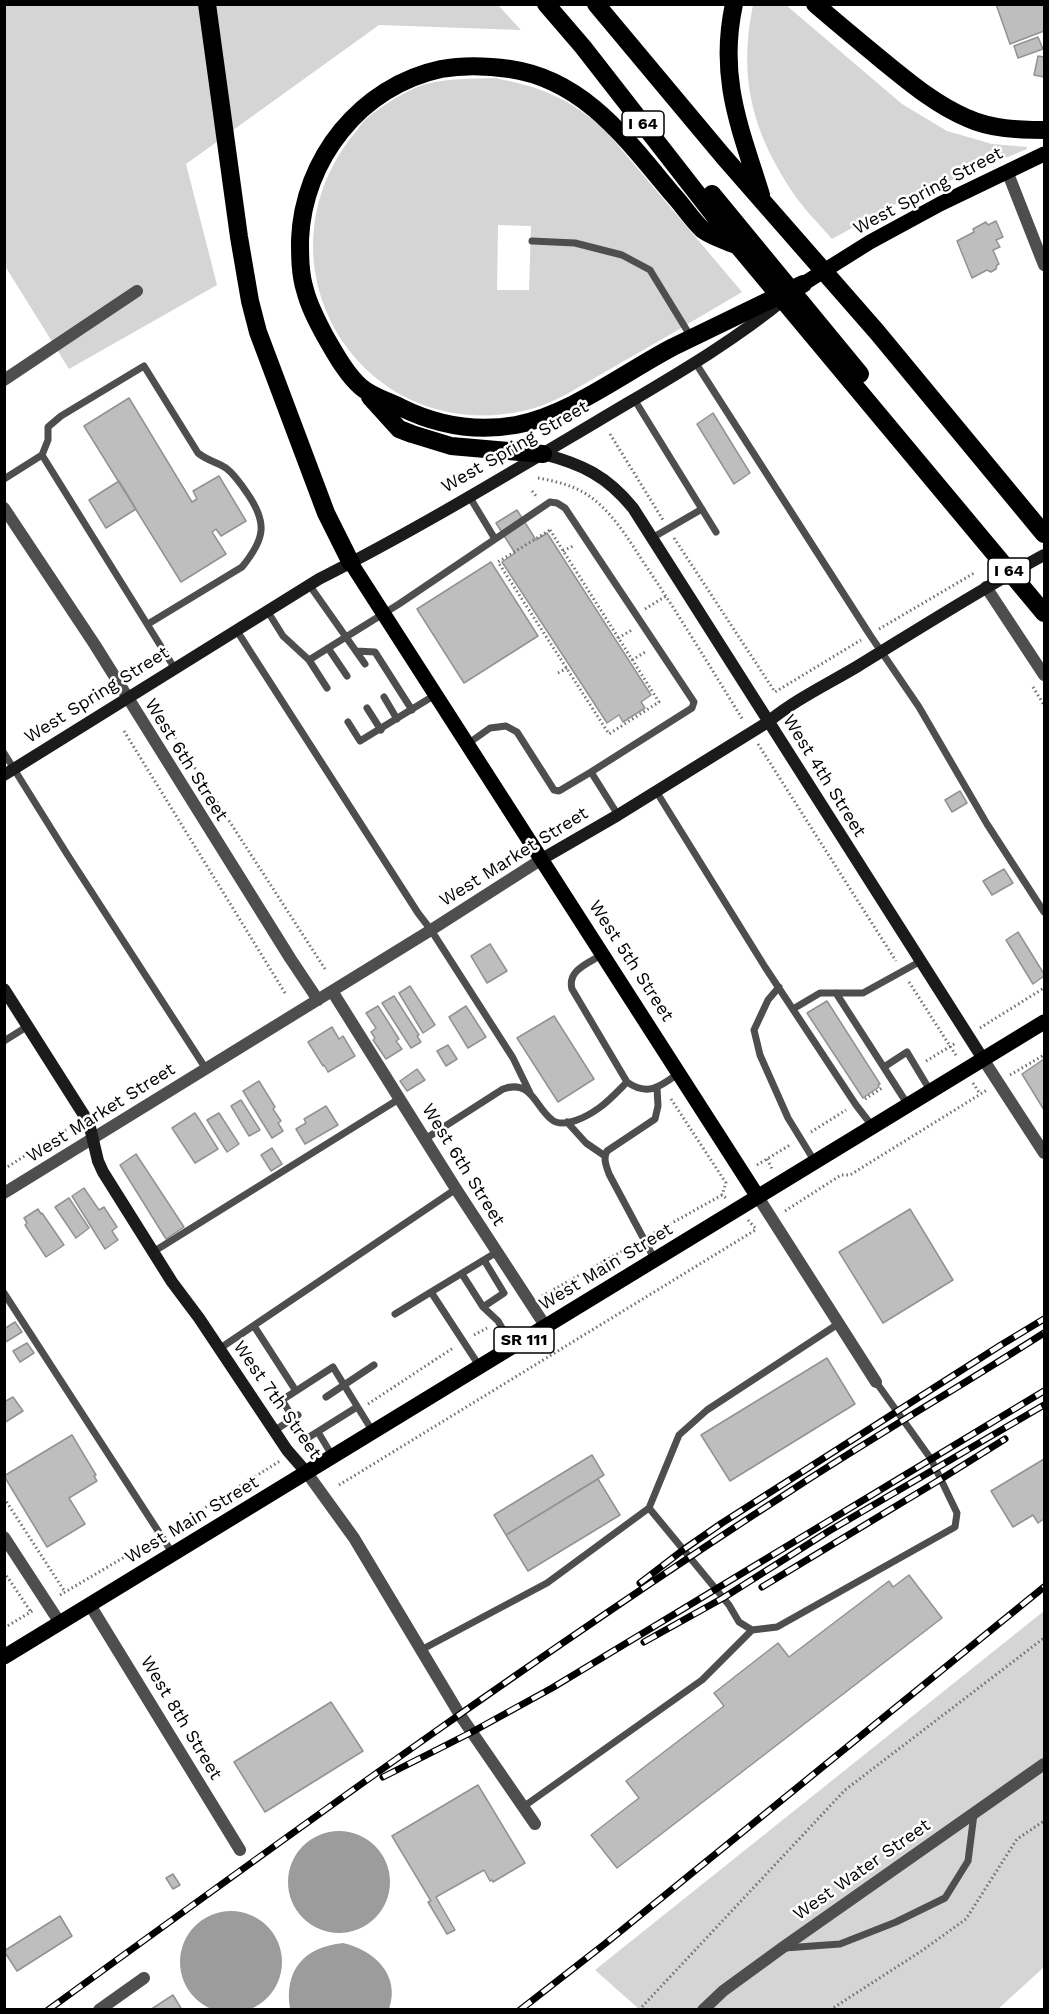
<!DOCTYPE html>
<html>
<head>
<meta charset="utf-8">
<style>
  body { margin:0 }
  #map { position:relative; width:1049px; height:2014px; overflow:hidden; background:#fff; font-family:"Work Sans",sans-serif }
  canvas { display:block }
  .frame { position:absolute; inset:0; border:6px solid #000; pointer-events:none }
</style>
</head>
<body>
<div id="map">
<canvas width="1049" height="2014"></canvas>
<div class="frame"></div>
</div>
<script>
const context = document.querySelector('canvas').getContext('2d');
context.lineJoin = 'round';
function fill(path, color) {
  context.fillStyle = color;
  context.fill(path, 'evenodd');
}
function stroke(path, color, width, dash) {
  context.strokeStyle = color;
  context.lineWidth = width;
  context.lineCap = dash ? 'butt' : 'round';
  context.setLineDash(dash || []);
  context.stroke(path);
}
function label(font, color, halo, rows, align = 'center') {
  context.font = font + ' "Work Sans",sans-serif';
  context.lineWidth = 5;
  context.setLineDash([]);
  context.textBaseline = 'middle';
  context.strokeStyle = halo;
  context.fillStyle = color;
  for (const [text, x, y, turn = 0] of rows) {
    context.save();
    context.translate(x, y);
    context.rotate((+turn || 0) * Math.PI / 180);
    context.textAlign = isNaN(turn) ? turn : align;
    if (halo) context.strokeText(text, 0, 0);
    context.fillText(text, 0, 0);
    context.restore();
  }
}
fill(new Path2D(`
  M 5,5 L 498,5 L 521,30 L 379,25 L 186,164 L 217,285 L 69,369 L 5,266 Z
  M 753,5 L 786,5 L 902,104 L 947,131 L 992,144 L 1027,147 L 1027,149 L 901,201 L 832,239 C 819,224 804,209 793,193 C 752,131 738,78 753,5 Z
  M 494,78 C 543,87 568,98 605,130 L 742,292 C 696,319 651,346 605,372 C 579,387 552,405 523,411 C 361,446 250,265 353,135 C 357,131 360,125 364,121 C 376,109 410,88 426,84 C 448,78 472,79 494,78 ZM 498,225 L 531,226 L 529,290 L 497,290 Z
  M 1044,1611 L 1044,1967 L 998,2009 L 639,2009 L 595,1970 Z`), '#d5d5d5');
fill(new Path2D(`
  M288 1882a51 51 0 1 1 102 0a51 51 0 1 1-102 0Z
  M180 1962a51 51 0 1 1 102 0a51 51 0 1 1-102 0Z
  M 343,1943 C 374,1950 401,1975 389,2009 L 290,2009 C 284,1970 304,1947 343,1943 Z`), '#9c9c9c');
const building = new Path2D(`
  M 996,4 L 1043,4 L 1044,9 L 1044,31 L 1010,44 Z
  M 1038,37 L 1043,49 L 1018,58 L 1014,46 Z
  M 1038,56 L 1044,57 L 1044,77 L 1034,75 Z
  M 996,221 L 1003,237 L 996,240 L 1000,247 L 993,250 L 999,264 L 997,265 L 996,269 L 991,272 L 987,270 L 972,278 L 957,241 L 974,232 L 973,229 L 986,222 L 988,225 Z
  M 129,398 L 192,502 L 197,499 L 193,491 L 219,476 L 246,521 L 221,536 L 216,529 L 212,532 L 226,554 L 181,582 L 84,426 Z
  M 713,413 L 750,473 L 734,484 L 697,424 Z
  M 119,481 L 136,509 L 106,528 L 89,500 Z
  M 517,510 L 536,540 L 547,533 L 651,695 L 641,702 L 645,708 L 623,722 L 619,715 L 607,723 L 502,562 L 515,553 L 496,523 Z
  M 491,562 L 538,636 L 464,683 L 417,609 Z
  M 960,791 L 967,803 L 952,812 L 945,800 Z
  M 1004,869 L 1013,883 L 992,895 L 983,881 Z
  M 1018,932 L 1044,974 L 1044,976 L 1033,984 L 1006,940 Z
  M 490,944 L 507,971 L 487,983 L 471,956 Z
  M 410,986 L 435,1025 L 423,1033 L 399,993 Z
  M 394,996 L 419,1035 L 417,1036 L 421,1042 L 411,1048 L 382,1003 Z
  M 827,1001 L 880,1084 L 878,1085 L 879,1087 L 863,1098 L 807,1013 Z
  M 378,1006 L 399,1039 L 396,1041 L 402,1049 L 386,1059 L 373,1040 L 375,1038 L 371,1032 L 376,1028 L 366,1013 Z
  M 466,1006 L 486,1037 L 468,1048 L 449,1017 Z
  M 554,1016 L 594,1079 L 558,1102 L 517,1038 Z
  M 332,1027 L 339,1039 L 343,1036 L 355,1056 L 328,1072 L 324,1065 L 323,1066 L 308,1042 Z
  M 448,1045 L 457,1059 L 446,1066 L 437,1051 Z
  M 1044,1059 L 1044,1110 L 1022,1074 Z
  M 417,1069 L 425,1080 L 407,1091 L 400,1081 Z
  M 259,1081 L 275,1107 L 273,1109 L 281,1121 L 278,1123 L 283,1131 L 272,1138 L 243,1091 Z
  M 241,1100 L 260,1130 L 249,1136 L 231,1106 Z
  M 326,1106 L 338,1125 L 305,1144 L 296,1129 L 306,1123 L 304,1119 Z
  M 195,1113 L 218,1149 L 195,1163 L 172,1128 Z
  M 219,1113 L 239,1144 L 227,1152 L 207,1120 Z
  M 272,1148 L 282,1164 L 271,1171 L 261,1155 Z
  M 136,1154 L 184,1227 L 166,1239 L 120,1165 Z
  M 84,1188 L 99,1210 L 104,1207 L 117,1227 L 112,1231 L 118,1240 L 105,1249 L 72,1196 Z
  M 69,1198 L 89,1228 L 76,1238 L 55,1207 Z
  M 38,1209 L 41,1214 L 42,1213 L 64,1245 L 46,1257 L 25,1225 L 27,1223 L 24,1218 Z
  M 910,1209 L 953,1280 L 883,1323 L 839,1252 Z
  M 15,1322 L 22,1332 L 4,1343 L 4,1329 Z
  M 27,1343 L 34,1353 L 20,1362 L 13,1351 Z
  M 827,1358 L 855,1404 L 730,1481 L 701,1435 Z
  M 13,1397 L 23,1411 L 4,1423 L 4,1402 Z
  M 72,1435 L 96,1475 L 94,1476 L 97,1481 L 69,1498 L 85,1524 L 47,1547 L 4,1476 Z
  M 592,1455 L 604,1475 L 506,1535 L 494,1515 Z
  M 1044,1459 L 1044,1519 L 1038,1523 L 1033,1515 L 1013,1527 L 991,1491 Z
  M 598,1479 L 620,1515 L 528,1571 L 506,1535 Z
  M 909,1575 L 942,1618 L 617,1868 L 591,1835 L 639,1798 L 626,1781 L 724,1706 L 714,1693 L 778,1643 L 789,1657 L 889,1581 L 893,1587 Z
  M 331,1702 L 363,1751 L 265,1812 L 234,1762 Z
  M 478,1785 L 525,1863 L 493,1882 L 492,1880 L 490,1881 L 484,1870 L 436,1897 L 455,1930 L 447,1934 L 428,1902 L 431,1901 L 392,1836 Z
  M 173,1874 L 180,1885 L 173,1889 L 166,1878 Z
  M 60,1916 L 72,1936 L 17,1971 L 4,1951 Z
  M 173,1995 L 182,2010 L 150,2010 Z`);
fill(building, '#bebebe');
stroke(building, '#929292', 1.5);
stroke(new Path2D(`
  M 610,434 L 663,520
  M 538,478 C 560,482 580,487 597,502 C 619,521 633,547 650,572 C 682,620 712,670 743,720
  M 532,491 L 537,497
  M 550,530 L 659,702 L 609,734 L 498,562 Z
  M 674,538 L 775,692 L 861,640
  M 563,551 L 575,545
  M 645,609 L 666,596
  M 879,629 L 976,572
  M 618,638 L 632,630
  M 632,660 L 647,651
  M 558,673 L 567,668
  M 1033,687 L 1044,705
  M 158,711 L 325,969
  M 124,731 L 285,993
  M 758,744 L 896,961
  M 909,982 L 957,1057
  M 980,1028 L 1044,988
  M 926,1061 L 956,1043
  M 1010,1075 L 1044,1055
  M 973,1083 L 980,1094
  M 671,1099 L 726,1183 L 722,1195
  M 865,1099 L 882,1088
  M 811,1132 L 846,1110
  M 767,1159 L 773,1171
  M 757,1165 L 790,1145
  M 4,1169 L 74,1125
  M 785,1211 L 841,1175 L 850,1175 L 987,1090
  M 748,1220 L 756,1229
  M 654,1233 L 722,1195 L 726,1198
  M 542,1296 L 633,1245
  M 474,1335 L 487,1328
  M 368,1404 L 453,1348
  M 339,1485 L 757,1229
  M 4,1498 L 65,1592
  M 171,1529 L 280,1461
  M 4,1572 L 31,1612
  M 60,1595 L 150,1542
  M 4,1628 L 34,1610
  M 639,2010 L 845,1790 L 1044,1638
  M 830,2010 L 923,1950 L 966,1919 L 1017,1839 L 1044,1821`), '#707070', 3, [1.5, 3]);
stroke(new Path2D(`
  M 532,241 L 575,243 L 622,255 L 650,270 L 691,337
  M 695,362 L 870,635 L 919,707 L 987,824 L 1044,912
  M 634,399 L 716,532
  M 42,455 L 48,440 L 48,427 L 61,416 L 144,366 L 198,453 C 206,460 217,462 226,468 C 235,475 241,484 247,493 C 268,523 265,539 242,567 L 148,624
  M 4,479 L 42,455 L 175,669
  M 469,496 L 495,539
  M 652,538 L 702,509
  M 310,586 L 365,664
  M 268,612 L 283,636 L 309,660 L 399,604 L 550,502 L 557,503 L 565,508 L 694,702 L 692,708 L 591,772
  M 237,631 L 418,913 L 431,930 L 513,1058 L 531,1095
  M 328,648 L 347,676
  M 356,651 L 375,652 L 412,710
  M 309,660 L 327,688
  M 384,697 L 397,719
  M 367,708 L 381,730
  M 348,722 L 360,741 L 435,695
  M 466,745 L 490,728 L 506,726 L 517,732 L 554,790 L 559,791 L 591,772 L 618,815
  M 4,753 L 67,854 L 206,1069
  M 656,791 L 765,967 L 856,1105 L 873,1127
  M 603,954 C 589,963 567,970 572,989 L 627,1082 C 648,1097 661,1086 679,1073
  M 779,987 L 768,1000 L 754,1030 L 760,1055 L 788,1118 L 815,1162
  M 836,993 L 908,1105
  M 793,1009 L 820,993 L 863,993 L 921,961
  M 4,1041 L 28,1026
  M 884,1067 L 907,1052 L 931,1092
  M 567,1122 L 586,1143 L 605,1156
  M 425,1139 L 503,1089 C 531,1079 535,1106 551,1119 C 563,1130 588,1116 599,1108 C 609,1101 618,1091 627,1082
  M 153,1252 L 399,1099
  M 484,1260 L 504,1293 L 483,1307 L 498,1321 L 513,1347
  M 655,1260 L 609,1174 C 606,1165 603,1159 607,1151 L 655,1119 L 658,1106 L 657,1088
  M 462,1274 L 483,1307
  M 4,1293 L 173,1554
  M 395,1314 L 431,1292
  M 254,1326 L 296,1391 L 333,1367 L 373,1432
  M 219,1349 L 456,1189
  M 480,1367 L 431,1292 L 497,1252
  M 296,1391 L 282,1400 L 306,1439 L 357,1407
  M 326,1397 L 374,1365
  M 274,1431 L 298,1415
  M 318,1432 L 333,1457
  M 649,1508 L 729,1605 L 739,1622 L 752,1630 L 777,1627 L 955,1527 L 957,1513 L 931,1459 L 876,1382
  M 421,1650 L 547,1583 L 649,1508 L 679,1435 L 707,1410 L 838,1324
  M 523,1807 L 702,1680 L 752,1630
  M 785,1948 L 840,1944 L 896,1922 L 945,1898 L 968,1861 L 974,1814`), '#4e4e4e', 7);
stroke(new Path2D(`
  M 1007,171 L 1044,265
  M 4,380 L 137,291
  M 4,508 L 95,645 L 290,958 L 318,1000
  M 986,587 L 1044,675
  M 332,991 L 456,1189 L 546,1327
  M 983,1059 L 1044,1153
  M 4,1193 L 431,930 L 542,859
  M 758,1197 L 876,1382
  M 307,1473 L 354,1538 L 460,1715 L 535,1824
  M 4,1537 L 60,1623
  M 90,1605 L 240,1850
  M 99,2010 L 144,1978
  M 703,2010 L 723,1991 L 782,1948 L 1044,1764`), '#4e4e4e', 12);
stroke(new Path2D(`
  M 543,454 C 582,464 607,476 633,508 L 983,1059
  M 4,775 L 319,579 C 414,531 505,476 596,422 C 661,383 728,346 786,298
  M 542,859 L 618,815 L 768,722 C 796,699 828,684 858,666 C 920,628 981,589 1044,555
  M 4,989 L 89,1123 L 98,1161 L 103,1172 L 172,1282 L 199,1318 L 287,1450 L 307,1473`), '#1b1b1b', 12);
stroke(new Path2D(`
  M 803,284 L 870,242 L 940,204 L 1044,154
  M 351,563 L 758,1197
  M 4,1657 L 1044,1022`), '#000', 15);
stroke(new Path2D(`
  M 207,4 L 239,237 L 250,301 L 258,332 L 326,513 L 351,563
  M 546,4 L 583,47 L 738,246 L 1044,613
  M 596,4 L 723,156 L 877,332 L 1044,534
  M 734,4 C 718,78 740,127 761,195
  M 815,4 C 837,23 860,42 883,61 C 909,82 936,105 967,118 C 991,129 1019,130 1044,130
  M 712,194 L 860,374
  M 738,246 C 727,241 712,237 703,230 C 693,221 684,207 675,197 C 629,143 586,80 510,69 C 489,66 463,65 441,69 C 361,86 303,159 300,240 C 300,256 300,274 305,290 C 309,306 317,321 325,336 C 335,353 346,374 361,387 C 371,396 388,401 400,407 C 436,425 476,432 516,425 C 570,415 625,372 673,347 C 716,326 760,305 803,284
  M 370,397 L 399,429 L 412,434 L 451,446 L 543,454`), '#000', 18);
const rail = new Path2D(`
  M 640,1583 L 683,1550 L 722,1523 L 1001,1345 L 1044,1319
  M 762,1587 L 941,1479 L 1005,1439
  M 644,1642 L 723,1598 L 829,1531 L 1044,1405
  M 383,1777 L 472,1732 L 552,1688 L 1044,1391
  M 48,2010 C 293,1832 538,1654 792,1490 C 875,1436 961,1386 1044,1333
  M 520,2010 L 606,1943 L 1044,1587`);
stroke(rail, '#000', 7);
stroke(rail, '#fff', 4.5, [14]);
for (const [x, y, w] of [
  [643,124,42],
  [1009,571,42],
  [524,1340,60]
]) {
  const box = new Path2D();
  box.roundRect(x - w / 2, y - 13, w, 26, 4.5);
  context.fillStyle = '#fff';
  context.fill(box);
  stroke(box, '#000', 1.5);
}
label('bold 16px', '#000', null, [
  ["I 64",643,124],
  ["I 64",1009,571],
  ["SR 111",524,1340]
]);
label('18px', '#000', '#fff', [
  ["West Spring Street",928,191,-28],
  ["West Spring Street",515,447,-30],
  ["West Spring Street",97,695,-32],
  ["West 6th Street",186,760,58],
  ["West 4th Street",824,776,58],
  ["West Market Street",514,857,-32],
  ["West 5th Street",631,961,57],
  ["West Market Street",101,1113,-32],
  ["West 6th Street",463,1165,58],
  ["West Main Street",606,1267,-31],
  ["West 7th Street",277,1400,55],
  ["West Main Street",192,1520,-31],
  ["West 8th Street",181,1718,59],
  ["West Water Street",862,1870,-35]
]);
</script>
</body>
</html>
